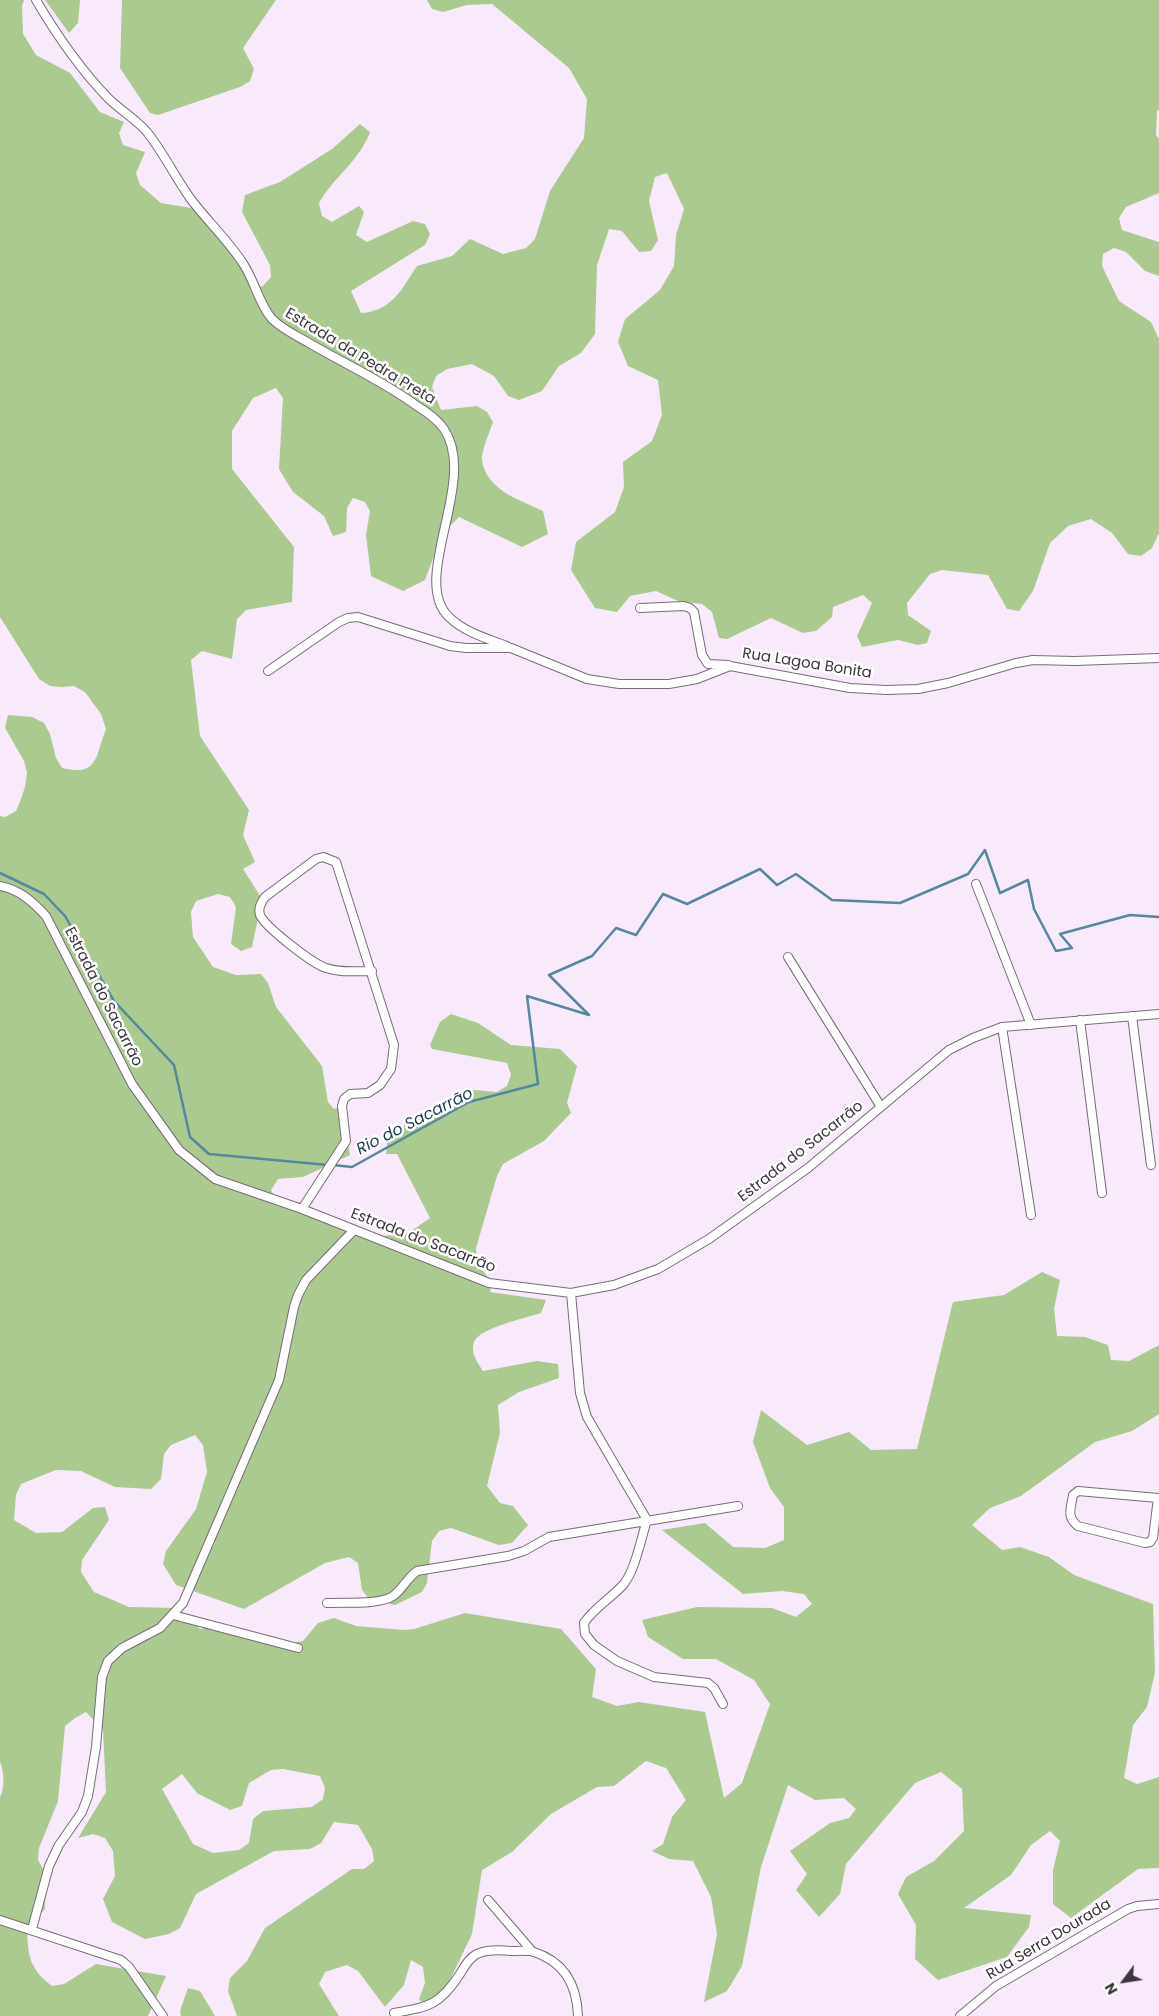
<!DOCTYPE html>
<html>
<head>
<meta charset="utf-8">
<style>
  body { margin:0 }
  #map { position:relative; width:1159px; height:2016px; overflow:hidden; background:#f9eafb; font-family:Poppins,sans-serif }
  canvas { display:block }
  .north { position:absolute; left:1099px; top:1956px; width:50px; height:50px; -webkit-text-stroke:4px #fff; paint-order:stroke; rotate:239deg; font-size:14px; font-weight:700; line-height:20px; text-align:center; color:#3b353c }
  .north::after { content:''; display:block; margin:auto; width:18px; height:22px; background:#3b353c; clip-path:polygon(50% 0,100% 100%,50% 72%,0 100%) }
</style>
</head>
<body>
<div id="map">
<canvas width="1159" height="2016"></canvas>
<div class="north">N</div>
</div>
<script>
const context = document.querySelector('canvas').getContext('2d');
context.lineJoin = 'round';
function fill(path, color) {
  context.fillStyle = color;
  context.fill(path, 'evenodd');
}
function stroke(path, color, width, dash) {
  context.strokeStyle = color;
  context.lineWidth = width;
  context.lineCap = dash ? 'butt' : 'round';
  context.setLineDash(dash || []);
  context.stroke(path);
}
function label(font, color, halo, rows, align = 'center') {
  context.font = font + ' Poppins,sans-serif';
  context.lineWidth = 5;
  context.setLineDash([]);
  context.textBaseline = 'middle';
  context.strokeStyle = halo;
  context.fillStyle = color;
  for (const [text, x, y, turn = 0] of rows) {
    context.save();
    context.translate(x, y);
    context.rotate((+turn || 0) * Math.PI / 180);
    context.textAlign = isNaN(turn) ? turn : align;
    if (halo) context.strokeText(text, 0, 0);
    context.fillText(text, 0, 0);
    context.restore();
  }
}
fill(new Path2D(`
  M 0,0 L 24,0 L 22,6 L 23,34 L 36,55 L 70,73 L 100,112 L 124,122 L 119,133 L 123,145 L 145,152 L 136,173 L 140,185 L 161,203 L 198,209 L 209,216 L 250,280 L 262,287 L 271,277 L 270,265 L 242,212 L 245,195 L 280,182 L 332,149 L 360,124 L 370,132 C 360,160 333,178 319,203 L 322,216 L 332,222 L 359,206 L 364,212 L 356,235 L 367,242 L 413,221 L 425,224 L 430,234 L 425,245 L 351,291 L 361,313 C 392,311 401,290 417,266 L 452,256 L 470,239 L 503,254 L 526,248 L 535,239 L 550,191 L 584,138 L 587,99 L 569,68 L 492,4 L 467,5 L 443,12 L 432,9 L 427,0 L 1159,0 L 1159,109 L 1157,111 L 1156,135 L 1159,139 L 1159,193 L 1126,207 L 1119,218 L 1122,230 L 1159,242 L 1159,276 L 1145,271 L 1126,252 L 1114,248 L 1103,254 L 1102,266 L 1119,301 L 1151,322 L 1159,339 L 1159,533 L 1152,548 L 1141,556 L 1128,554 L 1112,533 L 1091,519 L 1068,526 L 1050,543 L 1033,591 L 1019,611 L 1007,609 L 988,575 L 942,570 L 930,574 L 907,603 L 908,615 L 931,631 L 927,643 L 918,645 L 898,640 L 862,647 L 857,636 L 872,603 L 863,595 L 833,607 L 832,617 L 816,631 L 803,633 L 771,618 L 727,639 L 719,638 L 712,612 L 702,604 L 678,601 L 656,591 L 630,596 L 617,612 L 595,608 L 571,570 L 576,542 L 615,512 L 624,487 L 623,462 L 652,441 L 662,415 L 658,380 L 628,366 L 618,342 L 625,319 L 660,290 L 674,266 L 676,235 L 684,209 L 667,173 L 655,177 L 649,201 L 658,240 L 651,251 L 639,252 L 622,231 L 609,229 L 597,265 L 595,334 L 581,353 L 559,366 L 542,391 L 519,400 L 508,396 L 494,376 L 472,364 L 447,369 L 436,376 L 432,387 L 441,410 L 477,406 L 487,412 L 493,422 C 490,431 481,452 482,460 C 486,490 520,500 543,511 L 548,534 L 522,547 L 459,517 L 442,534 L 425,580 L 403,591 L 371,576 L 366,535 L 370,511 L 365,502 L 353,498 L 347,508 L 346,532 L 333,536 L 324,516 L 293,492 L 279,469 L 283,398 L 276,388 L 253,398 L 232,431 L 232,469 L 294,547 L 292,602 L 246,610 L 237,619 L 232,659 L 202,651 L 191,660 L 200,736 L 249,810 L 243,835 L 255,862 L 243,869 L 262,899 L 252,947 L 241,951 L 231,944 L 236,907 L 230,897 L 218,894 L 196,901 L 191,912 L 193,937 L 213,967 L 236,975 L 261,974 L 268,983 L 276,1007 L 322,1066 L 328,1102 L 334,1109 L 341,1107 L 350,1155 L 303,1177 L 278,1179 L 271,1190 L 278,1202 L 384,1236 L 410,1232 L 430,1218 L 397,1154 L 386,1154 L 388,1136 L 419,1116 L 454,1105 L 464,1089 L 497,1092 L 507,1086 L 511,1075 L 507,1063 L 432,1049 L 430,1045 L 440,1022 L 451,1014 L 478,1023 L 511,1045 L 560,1049 L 577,1066 L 567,1103 L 571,1113 L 544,1141 L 503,1164 L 497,1176 L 476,1248 L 477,1262 L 492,1283 L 490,1292 L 546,1300 L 541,1313 C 526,1318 479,1328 474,1342 C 470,1353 478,1363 483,1371 L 537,1361 L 558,1364 L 559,1378 L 519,1392 L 498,1405 L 500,1433 L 487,1486 L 500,1503 L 513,1506 L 528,1525 L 512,1543 L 499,1545 L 451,1528 L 439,1531 L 432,1541 L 427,1583 L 422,1592 L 395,1605 L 370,1600 L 362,1590 L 358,1563 L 349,1557 L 325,1563 L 244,1609 L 176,1585 L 163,1564 L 166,1551 L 196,1509 L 207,1472 L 203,1445 L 195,1435 L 171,1445 L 164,1454 L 161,1479 L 151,1489 L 115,1487 L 81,1471 L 56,1470 L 21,1484 L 16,1495 L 14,1520 L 36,1533 L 62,1532 L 93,1508 L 105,1507 L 109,1520 L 82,1560 L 81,1572 L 94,1592 L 129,1607 L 178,1608 L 200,1629 L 216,1625 L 279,1645 L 303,1641 L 318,1623 L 334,1618 L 356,1626 L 403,1630 L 414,1629 L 465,1613 L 561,1629 L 596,1669 L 592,1697 L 617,1706 L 639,1702 L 705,1712 L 724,1798 L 742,1783 L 770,1704 L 754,1680 L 716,1659 L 683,1659 L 648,1637 L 642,1620 L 697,1607 L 772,1608 L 796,1617 L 812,1604 L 804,1594 L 782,1591 L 743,1594 L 662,1530 L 705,1523 L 733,1547 L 765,1548 L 784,1540 L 784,1507 L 770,1488 L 753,1442 L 761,1410 L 807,1445 L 849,1432 L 871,1450 L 917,1449 L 953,1302 L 1004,1295 L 1042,1272 L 1060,1280 L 1054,1309 L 1057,1336 L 1085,1337 L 1108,1345 L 1111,1360 L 1129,1361 L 1159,1345 L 1159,1414 L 1132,1431 L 1095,1442 L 1021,1496 L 990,1508 L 972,1525 L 1002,1550 L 1020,1547 L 1049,1557 L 1074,1575 L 1153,1604 L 1155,1672 L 1147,1707 L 1133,1725 L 1124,1778 L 1137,1784 L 1159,1777 L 1159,1868 L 1138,1869 L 1071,1918 L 1053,1904 L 1053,1870 L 1060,1841 L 1050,1831 L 1031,1845 L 1011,1875 L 964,1908 L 1031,1915 L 1029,1927 L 1007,1957 L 938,1980 L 915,1959 L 916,1925 L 898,1894 L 906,1877 L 934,1861 L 964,1831 L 962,1789 L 941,1772 L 915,1783 L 846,1864 L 840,1894 L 819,1917 L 796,1890 L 807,1874 L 790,1851 L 830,1823 L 849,1818 L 856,1809 L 844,1798 L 815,1800 L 788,1785 L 761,1867 L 742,1966 L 727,1991 L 704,2002 L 717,1934 L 711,1897 L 693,1861 L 669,1859 L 652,1851 L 663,1844 L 672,1817 L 686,1800 L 666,1768 L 646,1761 L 614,1786 L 597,1787 L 551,1814 L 512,1852 L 482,1870 L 472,1934 L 447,1986 L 436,1997 L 423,2003 L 419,1999 L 425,1983 L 423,1967 L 411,1960 L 404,1985 L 385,2007 L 358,1971 L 347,1965 L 325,1972 L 319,1984 L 339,2016 L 237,2016 L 228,1991 L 230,1978 L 247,1961 L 265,1928 L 352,1869 L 364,1869 L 374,1861 L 372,1849 L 358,1825 L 334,1822 L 321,1843 L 310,1849 L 274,1851 L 196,1894 L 180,1928 L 169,1934 L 145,1939 L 112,1922 L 103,1899 L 115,1876 L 113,1851 L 105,1838 L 93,1834 L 78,1838 L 106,1792 L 103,1730 L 86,1712 L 75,1718 L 65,1726 L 58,1801 L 39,1848 L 38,1860 L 46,1874 L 45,1909 L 27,1929 C 28,1955 29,1969 52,1986 L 64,1984 L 96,1964 L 166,1976 L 148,2016 L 0,2016 L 0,1797 C 5,1789 4,1771 0,1762 L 0,816 L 5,817 L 16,811 L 21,799 L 25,787 L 27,773 L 24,761 L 5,728 L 8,715 L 32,717 L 44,723 L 50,734 L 56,758 L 62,768 C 99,777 95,756 106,729 L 101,714 L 85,692 L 74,686 L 62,687 L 50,686 L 39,679 L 0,617 ZM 283,1769 L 320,1776 L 325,1788 L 323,1799 L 312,1807 L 263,1811 L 253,1819 L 249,1843 L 239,1850 L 213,1853 L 193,1844 L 162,1789 L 182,1774 L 197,1793 L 230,1810 L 242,1806 L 249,1783 L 271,1770 Z
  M 45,0 L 80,0 L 78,23 L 69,33 Z
  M 122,0 L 276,0 L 243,48 L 254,69 L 250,81 L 240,87 L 158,115 L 150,113 L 120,68 Z
  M 188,1988 L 200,1991 L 215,2016 L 181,2016 L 180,2011 Z`), '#aaca90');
stroke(new Path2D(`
  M 0,873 L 44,894 L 65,916 L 114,1001 L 174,1065 L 190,1137 L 209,1154 L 328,1165
  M 333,1165 L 352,1167 L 469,1102 L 538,1084 L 527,996 L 589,1015 L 549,975 L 592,956 L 616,928 L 636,935 L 663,894 L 687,904 L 760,869 L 777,885 L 796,874 L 832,900 L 900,903 L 968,874 L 985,850 L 1000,893 L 1028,880 L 1034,909 L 1056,951 L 1072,948 L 1060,934 L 1130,915 L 1159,917`), '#55889e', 2.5);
const street = new Path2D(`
  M 36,0 C 56,34 80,69 108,98 C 120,110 136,119 147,132 C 163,152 175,177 190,198 C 207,221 229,241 244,265 C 255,282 259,304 272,319 C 282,329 297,336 309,343 C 345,364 383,381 417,406 C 427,412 437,419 444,429 C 479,481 409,579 449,617 C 464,632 488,639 507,646
  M 640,608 L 684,606 L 690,608 L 694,612 L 702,655 L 708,664 L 728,665
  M 268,671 L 339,622 L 348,618 L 358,617 L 450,646 L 466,648 L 511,648 L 587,679 L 619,684 L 669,684 L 697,679 L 730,666 L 850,688 L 886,690 L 918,689 L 948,683 L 1016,663 L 1033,660 L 1075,661 L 1159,658
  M 976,884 L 1031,1025
  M 0,886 C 20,890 32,901 46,916 L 132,1084 L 179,1150 L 215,1179 L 302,1209 L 489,1283 L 571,1293 L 614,1285 L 658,1269 L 709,1239 L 808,1168 L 949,1050 L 973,1038 L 1002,1027 L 1159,1014
  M 788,957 L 881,1107
  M 1132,1016 L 1151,1165
  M 1080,1020 L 1102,1193
  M 1002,1027 L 1031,1215
  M 302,1209 L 346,1141 L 342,1106 L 344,1099 L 350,1094 L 368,1093 L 380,1085 L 391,1069 L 394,1045 L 336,862 L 323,857 L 316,859 L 265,897 C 261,903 258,908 260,915 C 265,927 313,964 326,968 C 341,973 356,971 372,971
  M 571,1293 L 580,1393 L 587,1417 L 647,1520 C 641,1539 635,1571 623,1585 C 610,1599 594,1608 584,1623 L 585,1634 L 594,1645 L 617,1661 L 654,1677 L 708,1683 L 714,1688 L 723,1704
  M 1158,1498 L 1153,1538 L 1150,1542 L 1145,1543 L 1078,1526 C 1066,1517 1071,1508 1073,1495 L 1078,1491 L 1158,1498 L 1159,1499
  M 327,1603 C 344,1602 380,1605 393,1596 C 402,1590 407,1578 417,1571 L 508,1556 L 524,1551 L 549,1537 L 738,1506
  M 173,1615 L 298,1648
  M 488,1900 L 532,1951
  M 0,1920 L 121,1960 L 129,1967 L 163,2016
  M 32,1929 L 49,1866 L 59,1845 L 82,1812 L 88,1796 L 96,1747 L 102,1677 L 108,1661 L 122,1648 L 160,1628 L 183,1603 L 279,1380 L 294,1307 L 298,1295 L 306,1280 L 354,1230
  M 394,2013 C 429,2007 440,2005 460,1974 C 464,1967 469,1958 477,1954 C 486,1950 501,1950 511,1951 C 518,1951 527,1950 534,1952 C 565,1962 577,1986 578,2016
  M 960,2016 L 996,1986 L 1128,1909 L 1137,1906 L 1159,1904`);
stroke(street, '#796b7a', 10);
stroke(street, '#fff', 8);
label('15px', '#3b353c', '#fff', [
  ["Estrada da Pedra Preta",360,357,31],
  ["Rua Lagoa Bonita",807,664,9],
  ["Estrada do Sacarrão",103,997,63],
  ["Estrada do Sacarrão",801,1152,-38],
  ["Estrada do Sacarrão",423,1241,21],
  ["Rua Serra Dourada",1049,1940,-31]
]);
label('italic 16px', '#1c3f4c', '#fff', [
  ["Rio do Sacarrão",415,1122,-27]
]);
</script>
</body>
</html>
